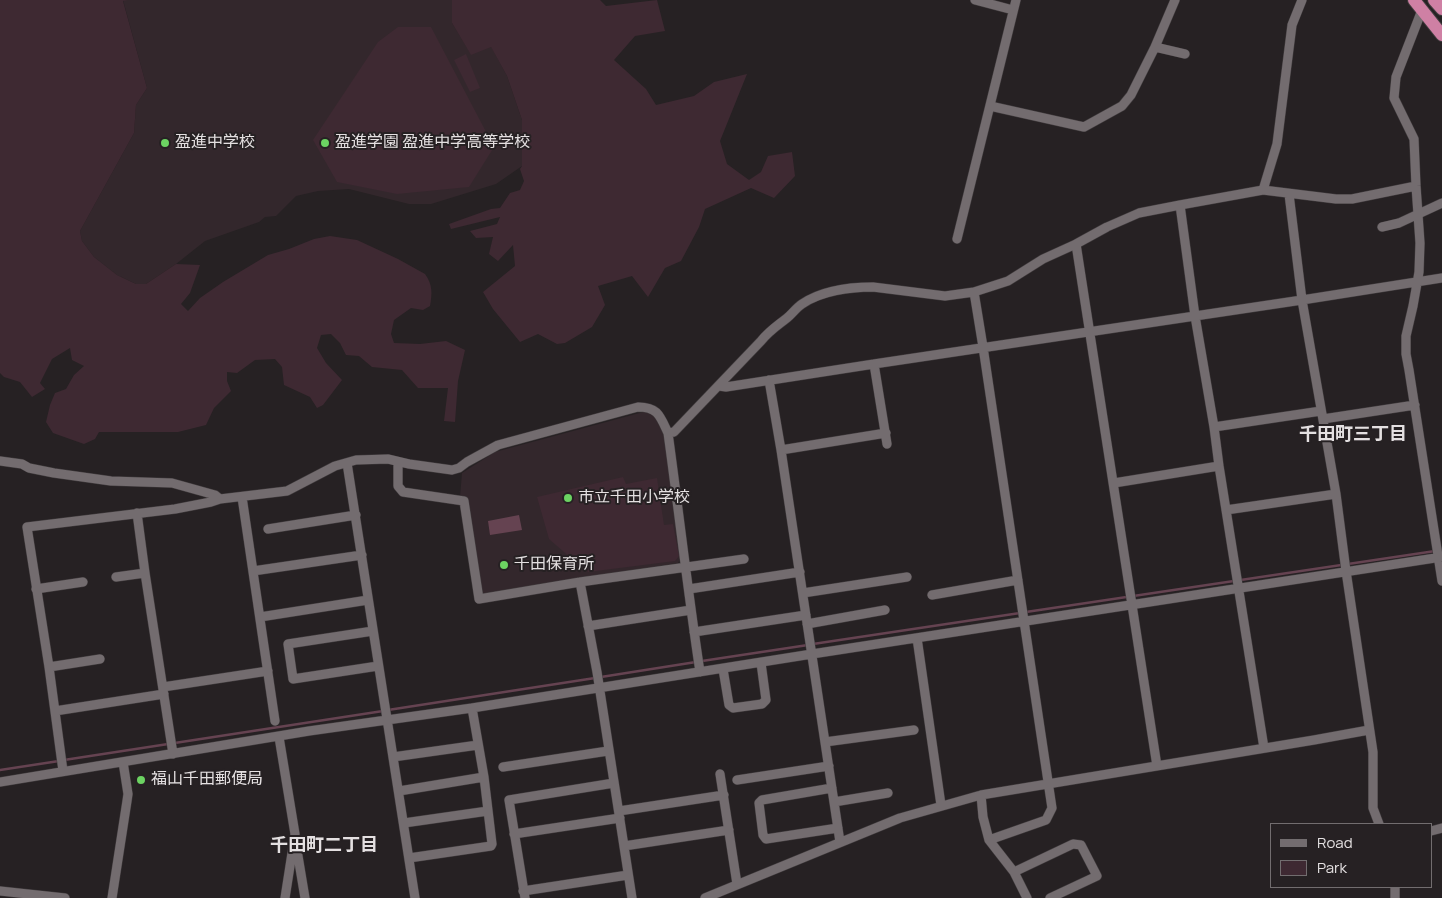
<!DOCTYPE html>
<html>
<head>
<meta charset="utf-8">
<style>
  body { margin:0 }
  #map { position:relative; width:1442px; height:898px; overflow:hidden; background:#262123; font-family:Manrope,sans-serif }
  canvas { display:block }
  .legend { position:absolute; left:1270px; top:823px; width:162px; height:65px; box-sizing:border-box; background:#262123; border:1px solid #726d6f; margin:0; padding:6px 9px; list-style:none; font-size:15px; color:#e4e0e1 }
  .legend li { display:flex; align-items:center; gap:10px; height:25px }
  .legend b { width:25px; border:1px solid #726d6f }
</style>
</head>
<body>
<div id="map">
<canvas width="1442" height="898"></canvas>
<ul class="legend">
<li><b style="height:6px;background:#736c6f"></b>Road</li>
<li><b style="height:14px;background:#3e2932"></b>Park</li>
</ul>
</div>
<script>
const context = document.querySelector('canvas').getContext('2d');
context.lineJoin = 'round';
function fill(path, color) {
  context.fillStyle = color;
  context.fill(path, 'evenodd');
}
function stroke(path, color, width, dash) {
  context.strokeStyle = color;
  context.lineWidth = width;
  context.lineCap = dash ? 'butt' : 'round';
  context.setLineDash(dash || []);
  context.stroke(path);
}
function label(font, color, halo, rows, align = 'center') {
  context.font = font + ' Manrope,"Noto Sans JP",sans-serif';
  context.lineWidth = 4;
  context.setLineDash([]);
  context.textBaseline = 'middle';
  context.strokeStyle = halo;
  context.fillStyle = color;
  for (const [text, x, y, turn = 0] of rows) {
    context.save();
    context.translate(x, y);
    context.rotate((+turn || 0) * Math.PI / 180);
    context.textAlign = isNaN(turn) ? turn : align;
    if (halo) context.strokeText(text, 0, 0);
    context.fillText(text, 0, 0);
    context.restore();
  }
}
fill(new Path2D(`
  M 123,0 L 452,0 L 452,23 L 471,54 L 491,46 L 507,76 L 522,120 L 522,166 L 496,184 L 431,204 L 409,204 L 349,189 L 318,191 L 296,196 L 276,216 L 265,217 L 259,222 L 205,241 L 176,264 L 146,284 L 136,284 L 117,275 L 94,257 L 82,241 L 80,231 L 134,133 L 136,105 L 147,88 Z
  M 647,411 L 660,418 L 665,440 L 681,558 L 678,563 L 483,594 L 474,545 L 460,497 L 462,473 L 495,452 Z`), '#33272c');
fill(new Path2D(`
  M 0,0 L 128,0 L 123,1 L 147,88 L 136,105 L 134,133 L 80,231 L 82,241 L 94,257 L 117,275 L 136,284 L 146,284 L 176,264 L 200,265 L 190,293 L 181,304 L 188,311 L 200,298 L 223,282 L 268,255 L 289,249 L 314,239 L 330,236 L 357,240 L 398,259 L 425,274 C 433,285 432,294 430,306 L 423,310 L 411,308 L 394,320 L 391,334 L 394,343 L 420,344 L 446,341 L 465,350 L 458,381 L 455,422 L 444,421 L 448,388 L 418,388 L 402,370 L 372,367 L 359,356 L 346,355 L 340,343 L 331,334 L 321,335 L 317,348 L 326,363 L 342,380 L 323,405 L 317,408 L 310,397 L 284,385 L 282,367 L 275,359 L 255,360 L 237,373 L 227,372 L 227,381 L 231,391 L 214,408 L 206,425 L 178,432 L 99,432 L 95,439 L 84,444 L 53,433 L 46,422 L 50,405 L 55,393 L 66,389 L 74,375 L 84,366 L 72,360 L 70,348 L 52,359 L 40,383 L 45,389 L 32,397 L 20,382 L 4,377 L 0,373 Z
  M 452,0 L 600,0 L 606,6 L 657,0 L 665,31 L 635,36 L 614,60 L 646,89 L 656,105 L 694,96 L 714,82 L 747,74 L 720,141 L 727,164 L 749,180 L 761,172 L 768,156 L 792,152 L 795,176 L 774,198 L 751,188 L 705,209 L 699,227 L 681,261 L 665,268 L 648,297 L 632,276 L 598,286 L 605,305 L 592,327 L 565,343 L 557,344 L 538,334 L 520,342 L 493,309 L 483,292 L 515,266 L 513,245 L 498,261 L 489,254 L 493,237 L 476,238 L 470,231 L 497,224 L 500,217 L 451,229 L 449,224 L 491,209 L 500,208 L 510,193 L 520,190 L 524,181 L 520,169 L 522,166 L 522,120 L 507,76 L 491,47 L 471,55 L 452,23 Z
  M 398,27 L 431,27 L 494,147 L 469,187 L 397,194 L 337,182 L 313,140 L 378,42 Z
  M 466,54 L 480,88 L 470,92 L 454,60 Z
  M 623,477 L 626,484 L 657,478 L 664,525 L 673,524 L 679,556 L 675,561 L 588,572 L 586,563 L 579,565 L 549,539 L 537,497 Z`), '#3e2932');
fill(new Path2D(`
  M 519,515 L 522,530 L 490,535 L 488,521 Z`), '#654351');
stroke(new Path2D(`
  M 1026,612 L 1442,550
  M 813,644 L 1020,613
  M 702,661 L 808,645
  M 601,677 L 696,662
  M 388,710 L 595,678
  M 64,760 L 383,711
  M 0,770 L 59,761`), '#654351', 2.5);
const minor = new Path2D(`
  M 975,0 L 1013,10
  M 1422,10 L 1396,77 L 1394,98 L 1414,139 L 1416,186 L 1420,243 L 1419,272 L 1413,306 L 1406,336 L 1406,354 L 1409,370 L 1442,581
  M 1155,47 L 1185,54
  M 990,106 L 1084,127 L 1122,106 L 1131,95 L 1155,47 L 1175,0
  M 1263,190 L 1277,144 L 1292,25 L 1302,0
  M 1289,194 L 1302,300 L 1336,494 L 1346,571 L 1373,752 L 1373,808 L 1379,824
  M 1180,205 L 1195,316 L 1214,427 L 1219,466 L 1264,748
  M 1382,227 L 1399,223 L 1442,203
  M 957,239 L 1016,0
  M 1076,244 L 1157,766
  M 974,292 L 983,347 L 1052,808 L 1046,820 L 989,840
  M 874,364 L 887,444
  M 769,380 L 781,450 L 840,842
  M 719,386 L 726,387 L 874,364 L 1302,300 L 1442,278
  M 1323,419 L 1415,405
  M 1214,427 L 1321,411
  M 668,433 C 679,513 688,593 700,672
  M 781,450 L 886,433
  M 0,461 L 22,464 L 29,468 L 54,473 L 111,481 L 172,483 L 215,495 L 220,499
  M 398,462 L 398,486 L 403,492 L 464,501 L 479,599 L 580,582 L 744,559
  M 347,463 L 415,898
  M 1114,483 L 1219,466
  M 242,497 L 275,721
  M 1226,510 L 1336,494
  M 137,513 L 145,573 L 173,754
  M 268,529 L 356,515
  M 253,571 L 362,555
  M 116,577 L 145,573
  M 580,582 L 597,672 L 632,898
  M 36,589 L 83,582
  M 689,589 L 800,572
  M 803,593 L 907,577
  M 932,595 L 1018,580
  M 260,617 L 368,600
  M 807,624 L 885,610
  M 588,626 L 691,610
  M 373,631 L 288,644 L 293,679 L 378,666
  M 694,632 L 806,615
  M 917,638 L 941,805
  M 49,667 L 100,659
  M 723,669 L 729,705 L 733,708 L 762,704 L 766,700 L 761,663
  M 163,687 L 268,671
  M 55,711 L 164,694
  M 279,737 L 295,834 L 285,898
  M 825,742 L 914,730
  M 393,757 L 478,745
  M 503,767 L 608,751
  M 63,771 L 49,667 L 27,527 L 175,509 L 211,502 L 220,499 L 287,491 L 335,466 L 356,460 L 388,459 L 409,464 L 452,470 L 459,468 L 467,462 L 498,445 L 638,407 C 658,407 660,416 668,433 L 674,432 L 761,341 C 770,330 777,326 787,318 C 792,314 796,308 802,304 C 821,291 850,287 873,287 L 945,296 L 974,292 L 1008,281 L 1043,259 L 1076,244 L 1107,227 L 1139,213 L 1180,205 L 1263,190 L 1336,199 L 1352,199 L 1416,186
  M 720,774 L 737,884
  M 737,780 L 829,766
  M 0,782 L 309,731 L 472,708 L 812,654 L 1442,557
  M 832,788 L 762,800 L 759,803 L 763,835 L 766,839 L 838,828
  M 399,791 L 484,777
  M 981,795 L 983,817 L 989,840 L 1014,872 L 1027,898
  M 834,802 L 888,793
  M 619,811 L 724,795
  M 404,823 L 488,811
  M 1431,831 L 1442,828
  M 514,834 L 620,818
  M 296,844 L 305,898
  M 624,846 L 729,830
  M 409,858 L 491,846 L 492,844 L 484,777 L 472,708
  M 1014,872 L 1073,844 L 1081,845 L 1097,876 L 1050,898
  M 0,891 L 65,898
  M 523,891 L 628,875
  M 112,898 L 127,801 L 128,794 L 123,762
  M 525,898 L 509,800 L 614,783
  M 705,898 L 900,818 L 981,795 L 1314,740 L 1369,730
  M 1395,898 L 1395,887`);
const highway = new Path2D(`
  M 1414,0 L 1442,35
  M 1434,0 L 1442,9`);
stroke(minor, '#423d3f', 10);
stroke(highway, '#423d3f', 14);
stroke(minor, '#736c6f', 9);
stroke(highway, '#cf80a4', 12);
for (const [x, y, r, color] of [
  [165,143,5,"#6cd362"],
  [325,143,5,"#6cd362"],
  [568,498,5,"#6cd362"],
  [504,565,5,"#6cd362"],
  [141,780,5,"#6cd362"]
]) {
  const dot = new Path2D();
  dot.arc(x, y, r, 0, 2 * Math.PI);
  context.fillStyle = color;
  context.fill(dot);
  stroke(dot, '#262123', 2);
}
label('16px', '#e4e0e1', '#262123', [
  ["盈進中学校",175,143],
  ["盈進学園 盈進中学高等学校",335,143],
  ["市立千田小学校",578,498],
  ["千田保育所",514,565],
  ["福山千田郵便局",151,780]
], 'left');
label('bold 18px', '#e4e0e1', '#262123', [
  ["千田町三丁目",1353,435],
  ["千田町二丁目",324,846]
]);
</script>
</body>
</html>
